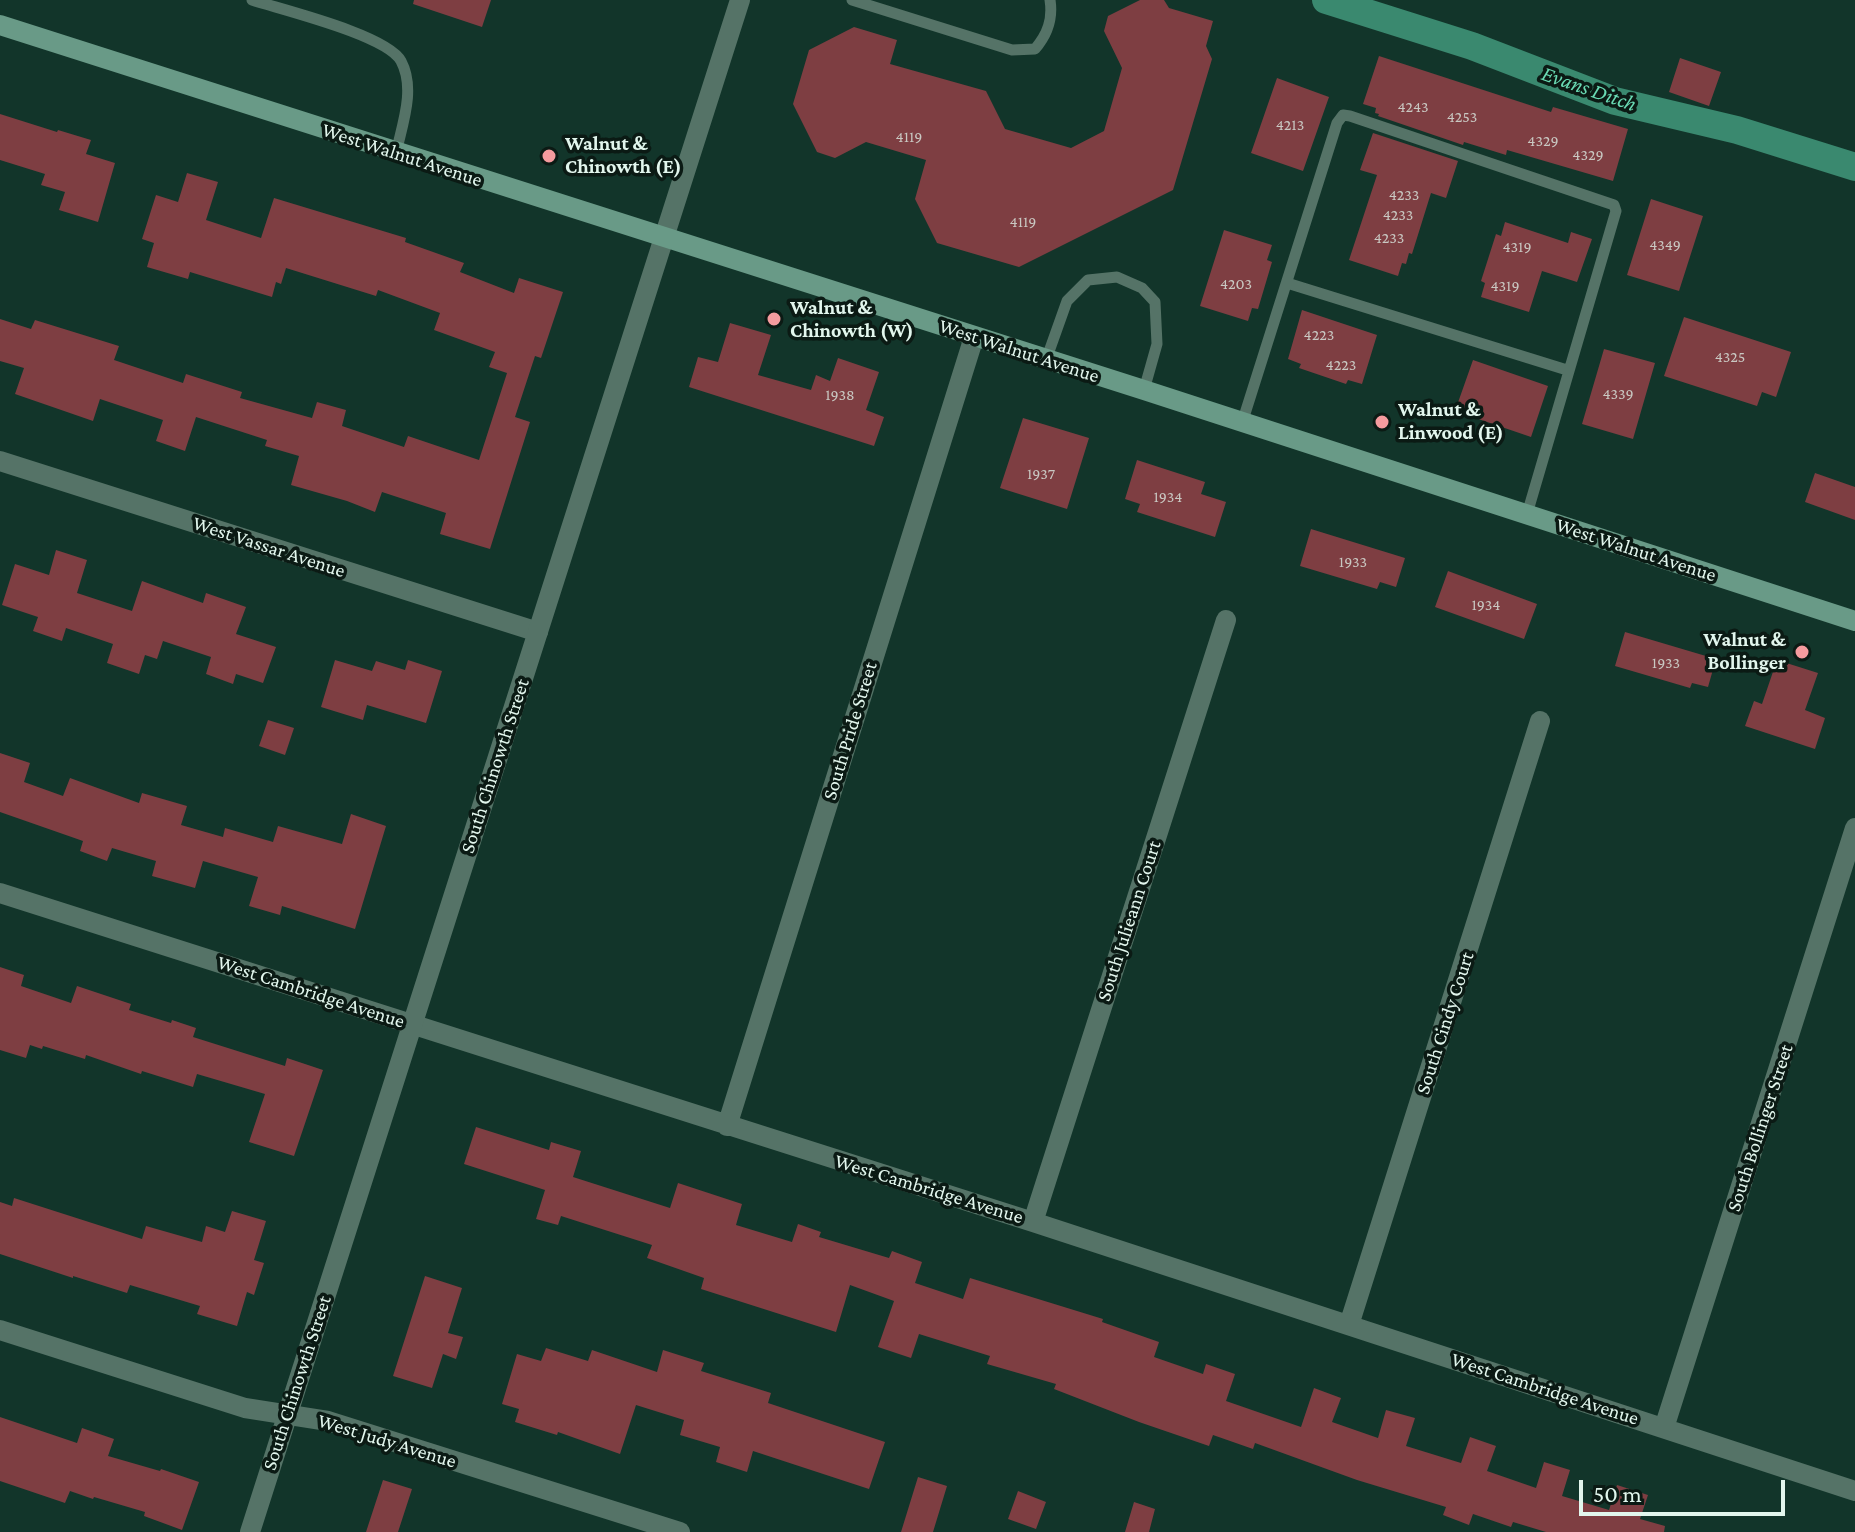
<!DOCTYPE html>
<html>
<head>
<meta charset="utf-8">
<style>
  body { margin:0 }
  #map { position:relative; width:1855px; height:1532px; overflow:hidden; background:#12352a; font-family:"Crimson Pro",serif }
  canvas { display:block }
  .scale { position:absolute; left:1579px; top:1480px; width:206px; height:36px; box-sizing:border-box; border:4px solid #e2f6ed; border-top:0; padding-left:10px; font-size:24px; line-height:28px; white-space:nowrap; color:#e2f6ed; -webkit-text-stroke:6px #0b1a14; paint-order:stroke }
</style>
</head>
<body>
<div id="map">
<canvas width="1855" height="1532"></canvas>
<div class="scale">50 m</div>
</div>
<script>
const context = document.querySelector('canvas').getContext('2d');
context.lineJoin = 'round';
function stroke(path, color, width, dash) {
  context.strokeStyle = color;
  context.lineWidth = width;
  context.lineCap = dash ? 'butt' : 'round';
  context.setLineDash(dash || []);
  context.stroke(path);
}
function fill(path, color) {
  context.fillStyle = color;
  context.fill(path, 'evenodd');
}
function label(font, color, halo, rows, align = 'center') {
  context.font = font + ' "Crimson Pro",serif';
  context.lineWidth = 7;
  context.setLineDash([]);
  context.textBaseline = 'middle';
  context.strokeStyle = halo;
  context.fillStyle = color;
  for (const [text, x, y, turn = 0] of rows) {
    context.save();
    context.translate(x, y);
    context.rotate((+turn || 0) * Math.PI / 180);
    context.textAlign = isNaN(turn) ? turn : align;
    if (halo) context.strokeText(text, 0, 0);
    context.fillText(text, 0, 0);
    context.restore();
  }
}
stroke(new Path2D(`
  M 1326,0 L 1472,46 L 1615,101 L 1737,130 L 1855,167`), '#3a896f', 28);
fill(new Path2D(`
  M 414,0 L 491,0 L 482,27 L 413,4 Z
  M 1140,0 L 1164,0 L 1169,8 L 1213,21 L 1206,46 L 1212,59 L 1173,190 L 1019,267 L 937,243 L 915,199 L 926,160 L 866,142 L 835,158 L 817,152 L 793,104 L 809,50 L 854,27 L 897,40 L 890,64 L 986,91 L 1005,129 L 1071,148 L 1104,131 L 1122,68 L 1104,31 L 1108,16 Z
  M 1379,56 L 1551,112 L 1553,107 L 1628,129 L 1613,181 L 1507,150 L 1506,155 L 1464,142 L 1463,145 L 1378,116 L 1379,114 L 1375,113 L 1376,108 L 1363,104 Z
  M 1680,58 L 1721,72 L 1709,106 L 1669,92 Z
  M 1277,78 L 1329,97 L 1303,171 L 1251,153 Z
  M 0,114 L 57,132 L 58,130 L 91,140 L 86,154 L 115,163 L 98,222 L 59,210 L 65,192 L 41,185 L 45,174 L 0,160 Z
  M 1373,133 L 1458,161 L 1446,198 L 1431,193 L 1412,254 L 1409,253 L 1406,264 L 1402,263 L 1398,276 L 1349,260 L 1377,175 L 1360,170 Z
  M 187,173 L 218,182 L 206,220 L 261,238 L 274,198 L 406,238 L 405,242 L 464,263 L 460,272 L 514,293 L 519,278 L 563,292 L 541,358 L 535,356 L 515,417 L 530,422 L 490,549 L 440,534 L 446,513 L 382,492 L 375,512 L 347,501 L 291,485 L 299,456 L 265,446 L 267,440 L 196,417 L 185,451 L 156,441 L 163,420 L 100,399 L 93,421 L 15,394 L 24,368 L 0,361 L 0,319 L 31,329 L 35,320 L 119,346 L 114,360 L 183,383 L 186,374 L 242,392 L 240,398 L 312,418 L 317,402 L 346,410 L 342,426 L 404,447 L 408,436 L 479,460 L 507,373 L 489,367 L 495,352 L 434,330 L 440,313 L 378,290 L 376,296 L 286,268 L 281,284 L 276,282 L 272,297 L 190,272 L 188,279 L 147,267 L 154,243 L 142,239 L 156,195 L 178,202 Z
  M 1651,199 L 1703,216 L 1679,291 L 1627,275 Z
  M 1505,222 L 1568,243 L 1571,232 L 1592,239 L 1577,282 L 1542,271 L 1529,312 L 1481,297 L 1485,283 L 1481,281 L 1496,234 L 1501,236 Z
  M 1224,230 L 1272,245 L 1267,260 L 1272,262 L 1258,309 L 1252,308 L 1248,321 L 1200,306 Z
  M 1302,310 L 1377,335 L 1362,384 L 1348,380 L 1346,384 L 1299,368 L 1301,364 L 1288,359 Z
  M 1684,317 L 1791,352 L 1776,397 L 1762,392 L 1757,406 L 1664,376 Z
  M 730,323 L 771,335 L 758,375 L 811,390 L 816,375 L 830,381 L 838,358 L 879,372 L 866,410 L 884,417 L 874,446 L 689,387 L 698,357 L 718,362 Z
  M 1604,349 L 1655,363 L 1633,439 L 1582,424 Z
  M 1473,360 L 1548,386 L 1531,437 L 1455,411 Z
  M 1023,418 L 1089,438 L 1067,509 L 1000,488 Z
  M 1137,460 L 1205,482 L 1201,494 L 1226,502 L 1215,537 L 1137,512 L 1140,504 L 1125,499 Z
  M 1815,473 L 1855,487 L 1855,520 L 1805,502 Z
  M 1311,529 L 1405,558 L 1396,587 L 1380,582 L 1377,589 L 1300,566 Z
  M 56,550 L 87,560 L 77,593 L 132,611 L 142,581 L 203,603 L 206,593 L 246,607 L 236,634 L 276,647 L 263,683 L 236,674 L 233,684 L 206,674 L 211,657 L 163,641 L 157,659 L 145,655 L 139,674 L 107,663 L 113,644 L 66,628 L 62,641 L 33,631 L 38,617 L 2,605 L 15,564 L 49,575 Z
  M 1448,571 L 1537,604 L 1524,639 L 1435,607 Z
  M 1625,632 L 1716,659 L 1708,687 L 1692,683 L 1690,688 L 1615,666 Z
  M 335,660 L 372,671 L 376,661 L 405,670 L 408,660 L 442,671 L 426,723 L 367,705 L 363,720 L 321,707 Z
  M 1777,660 L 1818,673 L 1805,710 L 1825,718 L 1815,749 L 1745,726 L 1754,701 L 1762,704 Z
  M 268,720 L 294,728 L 285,755 L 259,746 Z
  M 0,753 L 30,763 L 24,782 L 63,796 L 70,778 L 139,803 L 142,793 L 187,806 L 181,825 L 223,837 L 225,828 L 273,842 L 278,826 L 342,844 L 351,814 L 386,826 L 355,929 L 282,906 L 280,915 L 249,906 L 258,877 L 203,861 L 195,888 L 152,876 L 156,861 L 112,848 L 107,861 L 80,851 L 83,841 L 0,812 Z
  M 0,967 L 24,975 L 21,986 L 71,1003 L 77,986 L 131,1004 L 129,1010 L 171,1023 L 172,1020 L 196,1028 L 193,1037 L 285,1066 L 287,1058 L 323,1070 L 294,1156 L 249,1142 L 265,1094 L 197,1074 L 193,1087 L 142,1071 L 141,1074 L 86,1055 L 85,1059 L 43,1046 L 42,1049 L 30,1045 L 26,1058 L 0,1050 Z
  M 476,1127 L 549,1150 L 551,1142 L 581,1151 L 573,1177 L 670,1208 L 678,1183 L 742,1204 L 736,1225 L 792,1242 L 798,1224 L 821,1232 L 819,1237 L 889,1258 L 892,1251 L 922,1262 L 915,1283 L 963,1299 L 970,1278 L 1103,1319 L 1102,1322 L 1159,1342 L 1154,1357 L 1203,1374 L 1206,1364 L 1235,1374 L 1226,1401 L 1301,1427 L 1314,1388 L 1341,1398 L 1332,1422 L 1378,1438 L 1386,1410 L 1415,1418 L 1406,1446 L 1461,1463 L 1470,1437 L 1496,1446 L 1487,1471 L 1536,1488 L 1544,1462 L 1570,1470 L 1562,1496 L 1609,1510 L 1617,1485 L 1648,1495 L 1640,1519 L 1665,1526 L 1664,1532 L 1546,1532 L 1513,1522 L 1511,1527 L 1473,1514 L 1469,1525 L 1443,1515 L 1446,1507 L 1357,1480 L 1255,1443 L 1253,1449 L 1213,1435 L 1209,1446 L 1139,1422 L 1054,1389 L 1056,1384 L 987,1364 L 990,1356 L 919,1334 L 911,1358 L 878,1347 L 894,1301 L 850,1285 L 836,1332 L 701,1289 L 704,1278 L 647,1258 L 652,1245 L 561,1216 L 558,1225 L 536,1219 L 545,1190 L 464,1164 Z
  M 14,1198 L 142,1239 L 146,1226 L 202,1242 L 206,1226 L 225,1232 L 232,1211 L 266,1221 L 254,1260 L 264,1263 L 254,1295 L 247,1292 L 237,1326 L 197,1314 L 200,1306 L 130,1285 L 127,1293 L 73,1276 L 73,1278 L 0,1254 L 0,1202 L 12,1206 Z
  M 425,1276 L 462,1288 L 448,1333 L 463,1337 L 456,1359 L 443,1354 L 432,1388 L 393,1376 Z
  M 546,1348 L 588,1361 L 592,1350 L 657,1372 L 663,1350 L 704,1363 L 701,1371 L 771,1393 L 768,1403 L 885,1442 L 869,1489 L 753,1451 L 747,1472 L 716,1462 L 720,1447 L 680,1435 L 684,1420 L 636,1405 L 620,1454 L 558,1432 L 557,1435 L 515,1422 L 519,1409 L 502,1404 L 517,1354 L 541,1361 Z
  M 0,1417 L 77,1443 L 82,1428 L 114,1439 L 108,1456 L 160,1471 L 161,1469 L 199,1482 L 182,1530 L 144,1516 L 145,1512 L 94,1497 L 93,1499 L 70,1491 L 65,1503 L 0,1481 Z
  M 918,1477 L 947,1486 L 933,1532 L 901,1532 Z
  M 383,1480 L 412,1489 L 398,1532 L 366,1532 Z
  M 1018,1491 L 1046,1502 L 1036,1529 L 1008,1519 Z
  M 1134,1502 L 1155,1509 L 1149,1532 L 1125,1532 Z`), '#7e3e42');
stroke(new Path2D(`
  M 252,0 C 283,10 387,35 401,61 C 416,89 402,125 396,153
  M 852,0 L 1012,50 L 1035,49 C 1048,34 1053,19 1050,0
  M 1287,283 L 1567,370
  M 1046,360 L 1067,301 L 1088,280 L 1117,277 L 1142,288 L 1155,302 L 1157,344 L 1144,390
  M 1242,423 L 1337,123 L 1343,115 L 1350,116 L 1614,205 L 1616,211 L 1527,514`), '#557367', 11);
stroke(new Path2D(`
  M 0,461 L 538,632
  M 0,893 L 1033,1222 L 1855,1491
  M 727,1126 L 974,337
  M 1033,1222 L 1226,620
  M 1349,1325 L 1540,721
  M 0,1330 L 245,1408 L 328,1421 L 680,1532
  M 1664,1428 L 1855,828`), '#557367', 20);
stroke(new Path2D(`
  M 250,1532 L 740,0`), '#557367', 20);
stroke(new Path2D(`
  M 0,25 L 1144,390 L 1855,621`), '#699a87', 20);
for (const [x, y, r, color] of [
  [549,156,8,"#f59b9e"],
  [774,319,8,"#f59b9e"],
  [1382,422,8,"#f59b9e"],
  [1802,652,8,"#f59b9e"]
]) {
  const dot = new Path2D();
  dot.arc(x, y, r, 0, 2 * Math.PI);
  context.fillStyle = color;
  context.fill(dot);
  stroke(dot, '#0b1a14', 3);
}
label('16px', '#c9c8c2', null, [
  ["4243",1413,107],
  ["4253",1462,117],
  ["4213",1290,125],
  ["4119",909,137],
  ["4329",1543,141],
  ["4329",1588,155],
  ["4233",1404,195],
  ["4233",1398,215],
  ["4119",1023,222],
  ["4233",1389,238],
  ["4349",1665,245],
  ["4319",1517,247],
  ["4203",1236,284],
  ["4319",1505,286],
  ["4223",1319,335],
  ["4325",1730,357],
  ["4223",1341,365],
  ["4339",1618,394],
  ["1938",840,395],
  ["1937",1041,474],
  ["1934",1168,497],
  ["1933",1353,562],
  ["1934",1486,605],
  ["1933",1666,663]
]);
label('bold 20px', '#e2f6ed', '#0b1a14', [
  ["Walnut &",565,144],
  ["Chinowth (E)",565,167],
  ["Walnut &",790,308],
  ["Chinowth (W)",790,331],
  ["Walnut &",1398,410],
  ["Linwood (E)",1398,433],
  ["Walnut &",1786,640,"right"],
  ["Bollinger",1786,663,"right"]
], 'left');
label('20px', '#e2f6ed', '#0b1a14', [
  ["West Walnut Avenue",402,155,18],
  ["West Walnut Avenue",1019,351,18],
  ["West Vassar Avenue",269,547,18],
  ["West Walnut Avenue",1636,550,18],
  ["South Pride Street",850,731,-73],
  ["South Chinowth Street",495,766,-72],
  ["South Julieann Court",1129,921,-72],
  ["West Cambridge Avenue",311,992,18],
  ["South Cindy Court",1445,1023,-72],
  ["South Bollinger Street",1760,1128,-72],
  ["West Cambridge Avenue",929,1189,17],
  ["South Chinowth Street",297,1383,-72],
  ["West Cambridge Avenue",1545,1389,18],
  ["West Judy Avenue",387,1441,17]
]);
label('italic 22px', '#69dab3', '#0b1a14', [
  ["Evans Ditch",1589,89,19]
]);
</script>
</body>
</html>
